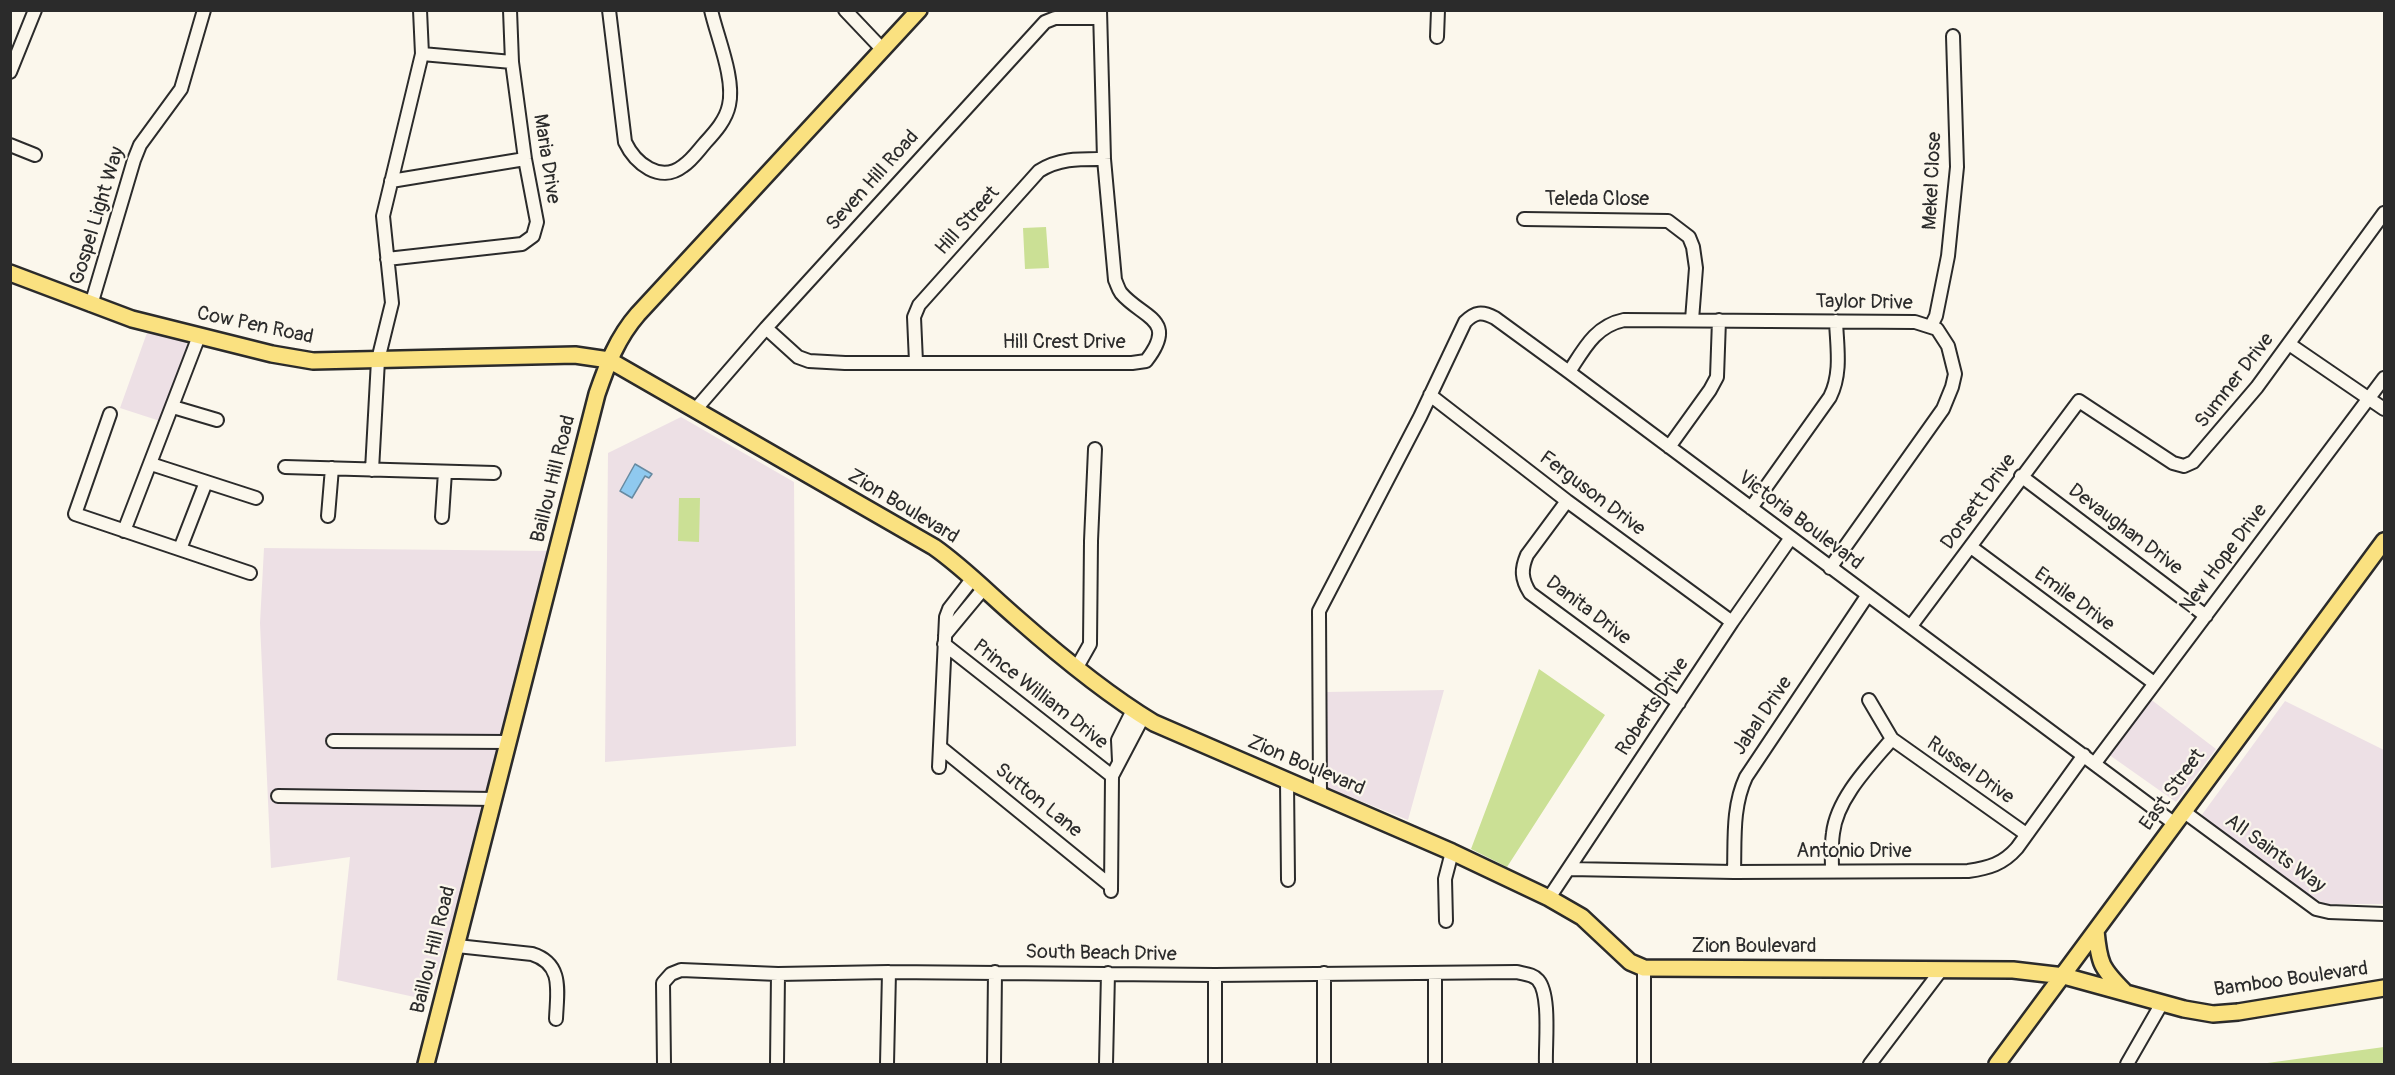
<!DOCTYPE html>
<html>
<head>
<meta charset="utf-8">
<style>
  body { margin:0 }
  #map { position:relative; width:2395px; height:1075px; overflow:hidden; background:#fbf7ec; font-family:Pangolin,sans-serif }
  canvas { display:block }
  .frame { position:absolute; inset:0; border:12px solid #2b2b2b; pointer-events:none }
</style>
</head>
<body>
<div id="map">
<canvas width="2395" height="1075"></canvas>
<div class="frame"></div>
</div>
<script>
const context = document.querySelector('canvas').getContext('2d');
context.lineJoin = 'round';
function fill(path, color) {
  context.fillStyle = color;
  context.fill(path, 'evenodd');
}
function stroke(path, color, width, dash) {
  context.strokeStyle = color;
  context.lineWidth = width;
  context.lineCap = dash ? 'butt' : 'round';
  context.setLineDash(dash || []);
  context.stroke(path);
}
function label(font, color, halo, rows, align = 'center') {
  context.font = font + ' Pangolin,sans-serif';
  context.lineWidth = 4.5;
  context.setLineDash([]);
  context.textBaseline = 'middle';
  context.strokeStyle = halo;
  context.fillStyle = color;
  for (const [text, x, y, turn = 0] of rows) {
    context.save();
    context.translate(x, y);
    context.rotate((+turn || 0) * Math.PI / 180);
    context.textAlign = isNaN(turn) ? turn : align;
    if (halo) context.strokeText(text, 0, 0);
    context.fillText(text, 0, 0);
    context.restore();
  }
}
fill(new Path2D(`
  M 148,330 L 185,340 L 188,347 L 160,421 L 120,408 Z
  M 681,417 L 794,482 L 796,746 L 605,762 L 608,453 Z
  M 264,548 L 553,551 L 479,839 L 428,1000 L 337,980 L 350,857 L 271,868 L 260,623 Z
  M 1444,690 L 1408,820 L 1328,788 L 1327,692 Z
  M 2149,698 L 2216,749 L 2176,802 L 2108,754 Z
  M 2285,701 L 2384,750 L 2384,904 L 2325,904 L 2284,880 L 2201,816 Z`), '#ede0e5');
fill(new Path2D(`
  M 1046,227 L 1049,268 L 1025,269 L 1023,228 Z
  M 679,498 L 700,498 L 699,542 L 678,541 Z
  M 1539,669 L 1605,715 L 1507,867 L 1471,849 Z
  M 2384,1047 L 2384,1064 L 2260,1064 Z`), '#cbe095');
const water = new Path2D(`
  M 635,464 L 652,474 L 649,478 L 645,476 L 632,498 L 620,491 Z`);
fill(water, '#8fc9ef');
stroke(water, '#678aa1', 1.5);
const minor = new Path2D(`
  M 609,10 L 625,142 C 635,163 660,184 683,166 C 692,160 698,151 705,143 C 715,132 726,120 729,105 C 735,78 717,37 711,10
  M 845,10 L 883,50
  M 1437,37 L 1438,10
  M 422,54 L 512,62
  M 10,72 L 35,10
  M 10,145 L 35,155
  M 391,181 L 525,159
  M 1524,219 L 1668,221 L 1689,237 L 1693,247 L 1696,268 L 1692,320
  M 387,259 L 522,244 L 533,236 L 537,222 L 525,159 L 512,62 L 510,10
  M 91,305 L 134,160 L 140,145 L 181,89 L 204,10
  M 1931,326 L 1936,316 L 1948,256 L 1957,167 L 1953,36
  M 766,328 L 798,357 L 809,361 L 845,363 L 1132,363 L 1146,361 C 1179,319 1142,318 1121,293 C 1118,289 1117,284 1115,280 L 1104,159 L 1100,10
  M 2289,344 L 2384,409
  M 916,362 L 914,317 L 919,305 L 1039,171 C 1060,158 1080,159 1104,159
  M 1569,372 C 1584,349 1595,326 1624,320 L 1915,322 L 1937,329 L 1948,346 L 1955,374 L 1952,387 L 1943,409 L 1830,568
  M 1430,395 L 1567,501 L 1732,622
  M 173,407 L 217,420
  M 695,410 L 766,328 L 1045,22 L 1055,18 L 1100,18
  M 110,414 L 75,514 L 250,573
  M 1669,447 L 1710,390 L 1717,377 L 1719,320
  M 151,464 L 256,498
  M 285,467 L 494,473
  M 372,470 L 378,360 L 392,303 L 383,216 L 422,54 L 420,10
  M 2021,476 L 2206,616
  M 1567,501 L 1527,555 C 1521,569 1521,579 1530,593 L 1679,703
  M 1751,508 L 1830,397 C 1842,373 1837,347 1836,321
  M 328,516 L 332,468
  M 442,517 L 445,472
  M 124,531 L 199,336
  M 1971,547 L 2154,683
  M 180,549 L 206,482
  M 1911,626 L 2079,401 L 2173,463 L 2184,466 L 2193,462 L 2257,387 L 2384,213
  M 945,635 L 984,588
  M 944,644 L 1112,776
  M 1077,667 L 1090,644 L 1091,541 L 1095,449
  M 1869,700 L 1892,739
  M 333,741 L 509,742
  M 940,747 L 1111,886
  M 1119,761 L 1118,740 L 1133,710
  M 2095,763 L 2384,378
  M 939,767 L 946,617 L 949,609 L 973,578
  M 1287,781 L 1288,880
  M 1320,795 L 1319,611 L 1420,417 L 1465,322 C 1475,312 1482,311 1495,318 L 1569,372 L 2175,824
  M 278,796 L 494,799
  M 2183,811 L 2316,909 L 2329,912 L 2384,914
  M 1569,869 L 1734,872 L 1968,871 C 1989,868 2003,864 2017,848 L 2084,755
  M 1832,871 C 1832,859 1831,846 1833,833 C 1837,798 1870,765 1892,739 L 2026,834
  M 1734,872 C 1735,840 1732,807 1746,777 L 1867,596
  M 1111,891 L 1112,776 L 1143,717
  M 1549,898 L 1732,622 L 1790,539
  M 1446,921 L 1445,879 L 1452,852
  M 457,946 L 532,954 C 564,964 557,992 556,1019
  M 1644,968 L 1644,1064
  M 1324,973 L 1324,1064
  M 664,1064 L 663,983 L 671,974 L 681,970 L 778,974 L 889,972 L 1215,975 L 1517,972 C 1524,974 1533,974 1538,980 C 1551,995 1545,1045 1546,1064
  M 777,1064 L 778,974
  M 887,1064 L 889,972
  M 994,1064 L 995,972
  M 1106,1064 L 1108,973
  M 1215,1064 L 1215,975
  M 1435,1064 L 1435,973
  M 1870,1064 L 1942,969
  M 2127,1064 L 2162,1003`);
const major = new Path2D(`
  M 10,273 L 132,319 L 272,354 L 313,361 L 575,355 L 609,360 L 934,547 C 964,568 990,595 1018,619 C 1060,656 1106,694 1154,723 L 1452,852 L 1549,898 L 1582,917 L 1630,962 L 1644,968 L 2013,970 L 2064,976 L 2184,1009 L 2213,1014 L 2238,1012 L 2384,988
  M 2096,931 C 2099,963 2101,968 2124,991
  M 426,1064 L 597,394 C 607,365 617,338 638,314 L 919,10
  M 1997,1064 L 2384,541`);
stroke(minor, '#2b2b2b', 16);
stroke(major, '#2b2b2b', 20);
stroke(minor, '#fbf7ec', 12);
stroke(major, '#fae180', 15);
label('20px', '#2b2b2b', '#fbf7ec', [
  ["Maria Drive",546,159,81],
  ["Seven Hill Road",873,181,-48],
  ["Mekel Close",1933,181,-87],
  ["Teleda Close",1597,200],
  ["Gospel Light Way",98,216,-73],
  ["Hill Street",968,221,-48],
  ["Taylor Drive",1864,303,1],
  ["Cow Pen Road",255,326,12],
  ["Hill Crest Drive",1064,343],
  ["Sumner Drive",2235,381,-52],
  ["Baillou Hill Road",554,479,-76],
  ["Ferguson Drive",1592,494,37],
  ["Dorsett Drive",1979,502,-54],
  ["Zion Boulevard",903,507,31],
  ["Victoria Boulevard",1800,521,37],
  ["Devaughan Drive",2125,530,37],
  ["New Hope Drive",2224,559,-53],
  ["Emile Drive",2074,600,36],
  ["Danita Drive",1588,611,37],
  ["Prince William Drive",1040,695,38],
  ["Roberts Drive",1653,707,-56],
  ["Jabal Drive",1763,716,-56],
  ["Zion Boulevard",1306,766,23],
  ["Russel Drive",1970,771,35],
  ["East Street",2173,790,-54],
  ["Sutton Lane",1038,801,39],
  ["Antonio Drive",1854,852],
  ["All Saints Way",2275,854,36],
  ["Zion Boulevard",1754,947],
  ["Baillou Hill Road",434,950,-76],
  ["South Beach Drive",1101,954,1],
  ["Bamboo Boulevard",2291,980,-8]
]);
</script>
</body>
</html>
